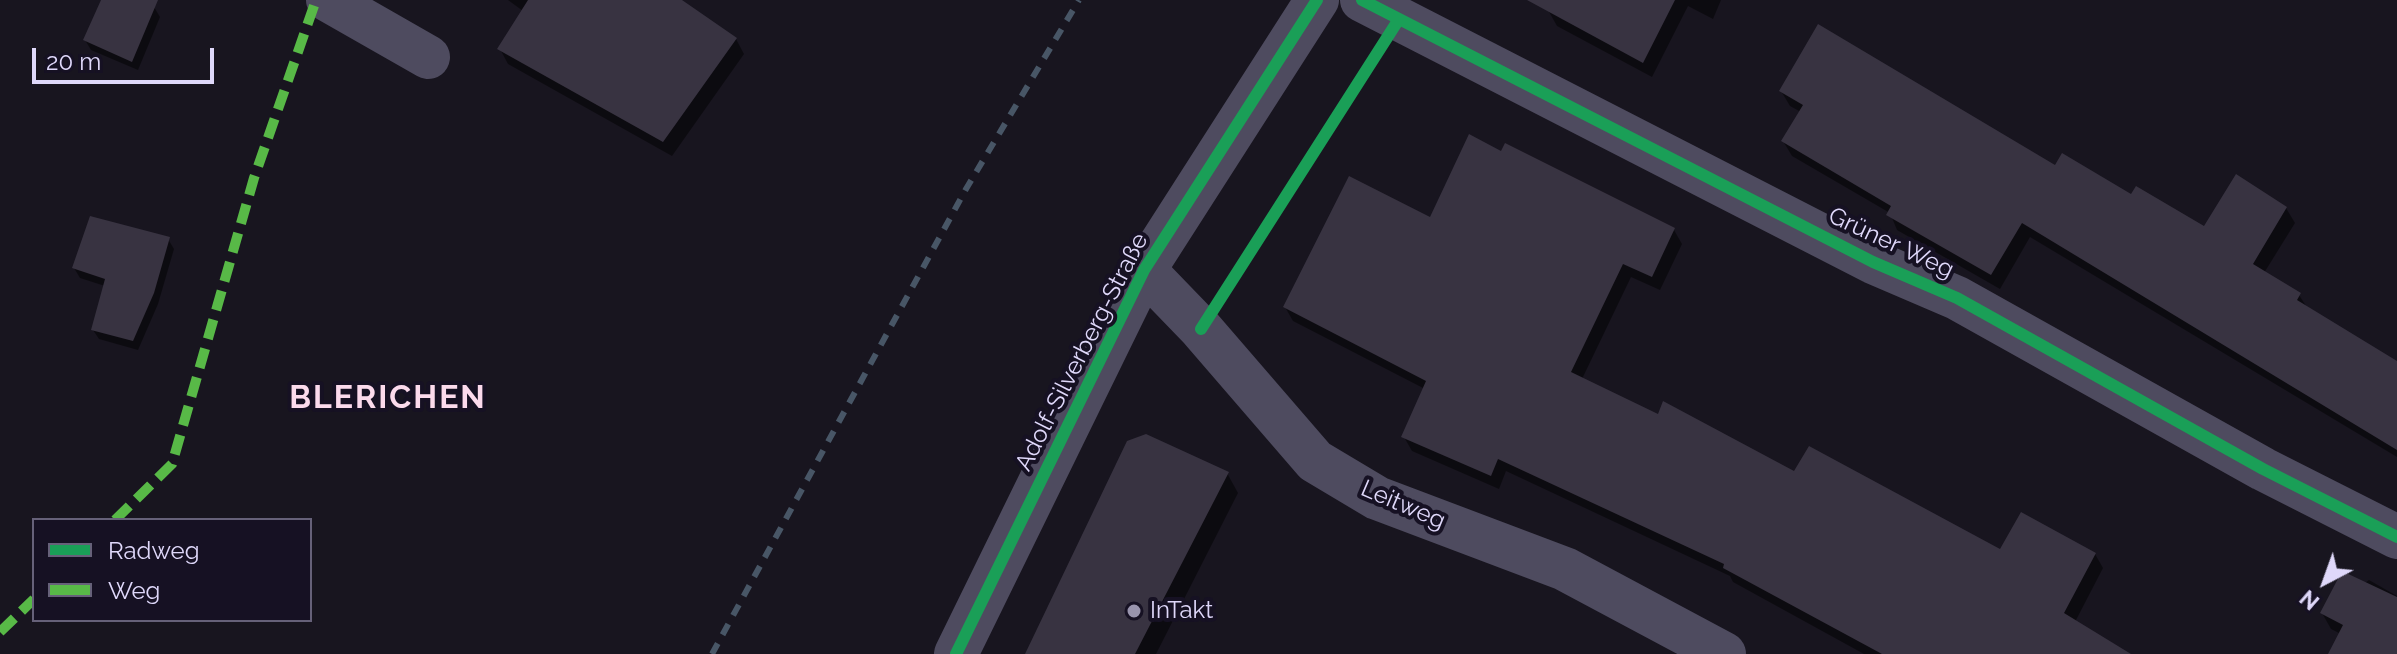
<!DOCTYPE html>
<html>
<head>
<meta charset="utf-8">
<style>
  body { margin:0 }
  #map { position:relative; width:2397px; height:654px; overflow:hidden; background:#18151f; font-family:Raleway,sans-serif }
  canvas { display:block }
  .legend { position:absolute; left:32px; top:518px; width:280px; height:104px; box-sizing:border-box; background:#161123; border:2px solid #666179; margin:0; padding:10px 14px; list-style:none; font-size:24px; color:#dfd8fa }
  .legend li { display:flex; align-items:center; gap:16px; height:40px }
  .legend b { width:40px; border:2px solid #666179 }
  .north { position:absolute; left:2285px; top:542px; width:80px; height:80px; -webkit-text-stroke:6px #161123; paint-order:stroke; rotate:221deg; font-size:22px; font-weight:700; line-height:32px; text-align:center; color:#dfd8fa }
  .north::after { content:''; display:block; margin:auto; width:28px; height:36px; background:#dfd8fa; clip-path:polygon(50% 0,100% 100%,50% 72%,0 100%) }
  .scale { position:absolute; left:32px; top:48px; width:182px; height:36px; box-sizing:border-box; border:4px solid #dfd8fa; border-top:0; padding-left:10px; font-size:24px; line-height:28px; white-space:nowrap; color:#dfd8fa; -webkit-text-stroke:6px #161123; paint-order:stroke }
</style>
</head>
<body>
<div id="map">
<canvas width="2397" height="654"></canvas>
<ul class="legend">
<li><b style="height:10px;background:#1a9f57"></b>Radweg</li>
<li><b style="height:10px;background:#58b947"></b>Weg</li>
</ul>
<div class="north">N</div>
<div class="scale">20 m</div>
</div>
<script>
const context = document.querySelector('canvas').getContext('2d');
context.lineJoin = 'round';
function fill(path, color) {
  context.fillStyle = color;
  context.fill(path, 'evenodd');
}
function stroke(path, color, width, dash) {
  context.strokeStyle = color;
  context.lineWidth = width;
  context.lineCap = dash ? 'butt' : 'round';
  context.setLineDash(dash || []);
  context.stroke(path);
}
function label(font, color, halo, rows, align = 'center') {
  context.font = font + ' Raleway,sans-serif';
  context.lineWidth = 8;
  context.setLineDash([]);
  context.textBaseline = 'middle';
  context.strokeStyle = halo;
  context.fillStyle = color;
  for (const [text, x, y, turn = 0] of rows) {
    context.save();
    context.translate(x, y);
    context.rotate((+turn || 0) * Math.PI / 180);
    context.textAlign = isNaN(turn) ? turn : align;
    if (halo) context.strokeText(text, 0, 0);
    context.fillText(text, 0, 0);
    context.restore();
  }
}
fill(new Path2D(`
  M 103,0 L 137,0 L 154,7 L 160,17 L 138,70 L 91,50 L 85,40 Z
  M 508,0 L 679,0 L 736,39 L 744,54 L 672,156 L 508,64 L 500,49 L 523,11 Z
  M 1554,0 L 1721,0 L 1713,19 L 1688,6 L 1652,77 L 1557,26 L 1548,10 Z
  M 1781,91 L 2056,167 L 2204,229 L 2286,208 L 2295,223 L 2264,273 L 2299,295 L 2308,309 L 2397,363 L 2397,457 L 2030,237 L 2000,289 L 1897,230 L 1890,213 L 1792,156 L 1783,141 L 1801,112 L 1790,106 Z
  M 1431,219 L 1674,230 L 1682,244 L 1660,290 L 1631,277 L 1582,379 L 1659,417 L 1795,473 L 2001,552 L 2095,554 L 2103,568 L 2075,622 L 2129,654 L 1864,654 L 1733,582 L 1730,576 L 1506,471 L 1499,489 L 1412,451 L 1404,437 L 1425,389 L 1293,321 L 1285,307 Z
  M 168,239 L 174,249 L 158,304 L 138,350 L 99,339 L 93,330 L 105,286 L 80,278 L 74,268 Z
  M 1227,473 L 1238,493 L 1156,654 L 1027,654 Z
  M 2369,580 L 2397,596 L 2397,654 L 2333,654 L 2341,634 L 2331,629 L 2322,613 Z`), '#0007');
fill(new Path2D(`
  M 101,0 L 158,0 L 132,62 L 83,40 Z
  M 528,0 L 682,0 L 737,38 L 663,142 L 497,49 Z
  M 1527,0 L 1675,0 L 1643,63 Z
  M 1818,24 L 2055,165 L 2062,153 L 2131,194 L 2136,186 L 2204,226 L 2236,174 L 2287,207 L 2253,264 L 2301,293 L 2297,300 L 2397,361 L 2397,450 L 2022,223 L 1991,275 L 1886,215 L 1891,206 L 1781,141 L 1803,105 L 1779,91 Z
  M 1469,134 L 1501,151 L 1505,143 L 1675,228 L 1652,277 L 1623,264 L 1571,372 L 1658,414 L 1663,401 L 1794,471 L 1809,446 L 2000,549 L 2021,512 L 2096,553 L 2064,613 L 2131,654 L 1882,654 L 1723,568 L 1724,564 L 1498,459 L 1491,476 L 1401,437 L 1426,381 L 1283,307 L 1349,176 L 1430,217 Z
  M 90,216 L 170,237 L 154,293 L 133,341 L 91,330 L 105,279 L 72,268 Z
  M 1146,434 L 1229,472 L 1135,654 L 1025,654 L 1127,441 Z
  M 2342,571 L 2397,597 L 2397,654 L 2328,654 L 2343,625 L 2320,613 Z`), '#383341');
stroke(new Path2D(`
  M 328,0 L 428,57
  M 1362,0 L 1873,262 L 1957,298 L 2263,469 L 2397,537
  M 1144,270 L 1201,329 L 1315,461 L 1377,498 L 1565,569 L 1724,654
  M 956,654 L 1144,270 L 1317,0`), '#4e4b5f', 44);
stroke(new Path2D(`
  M 712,654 L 966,189 L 1079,0`), '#485666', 6, [12, 10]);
stroke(new Path2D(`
  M 115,520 L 172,464 L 254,178 L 316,0
  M 0,632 L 34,599`), '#58b947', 10, [20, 10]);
stroke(new Path2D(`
  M 1362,0 L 1873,262 L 1957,298 L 2263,469 L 2397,537
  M 1201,329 L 1399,19
  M 956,654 L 1144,270 L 1317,0`), '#1a9f57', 12);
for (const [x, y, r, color] of [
  [1134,611,8,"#9994ad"]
]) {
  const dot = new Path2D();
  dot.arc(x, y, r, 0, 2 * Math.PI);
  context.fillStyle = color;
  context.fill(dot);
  stroke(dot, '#161123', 3);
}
label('24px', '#dfd8fa', '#161123', [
  ["Grüner Weg",1891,243,25],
  ["Adolf-Silverberg-Straße",1082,352,-63],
  ["Leitweg",1403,505,23]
]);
label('24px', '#dfd8fa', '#161123', [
  ["InTakt",1150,611]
], 'left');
context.letterSpacing = '2px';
label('bold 32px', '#fbdaec', '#161123', [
  ["BLERICHEN",388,398]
]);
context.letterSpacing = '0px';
</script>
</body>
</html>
